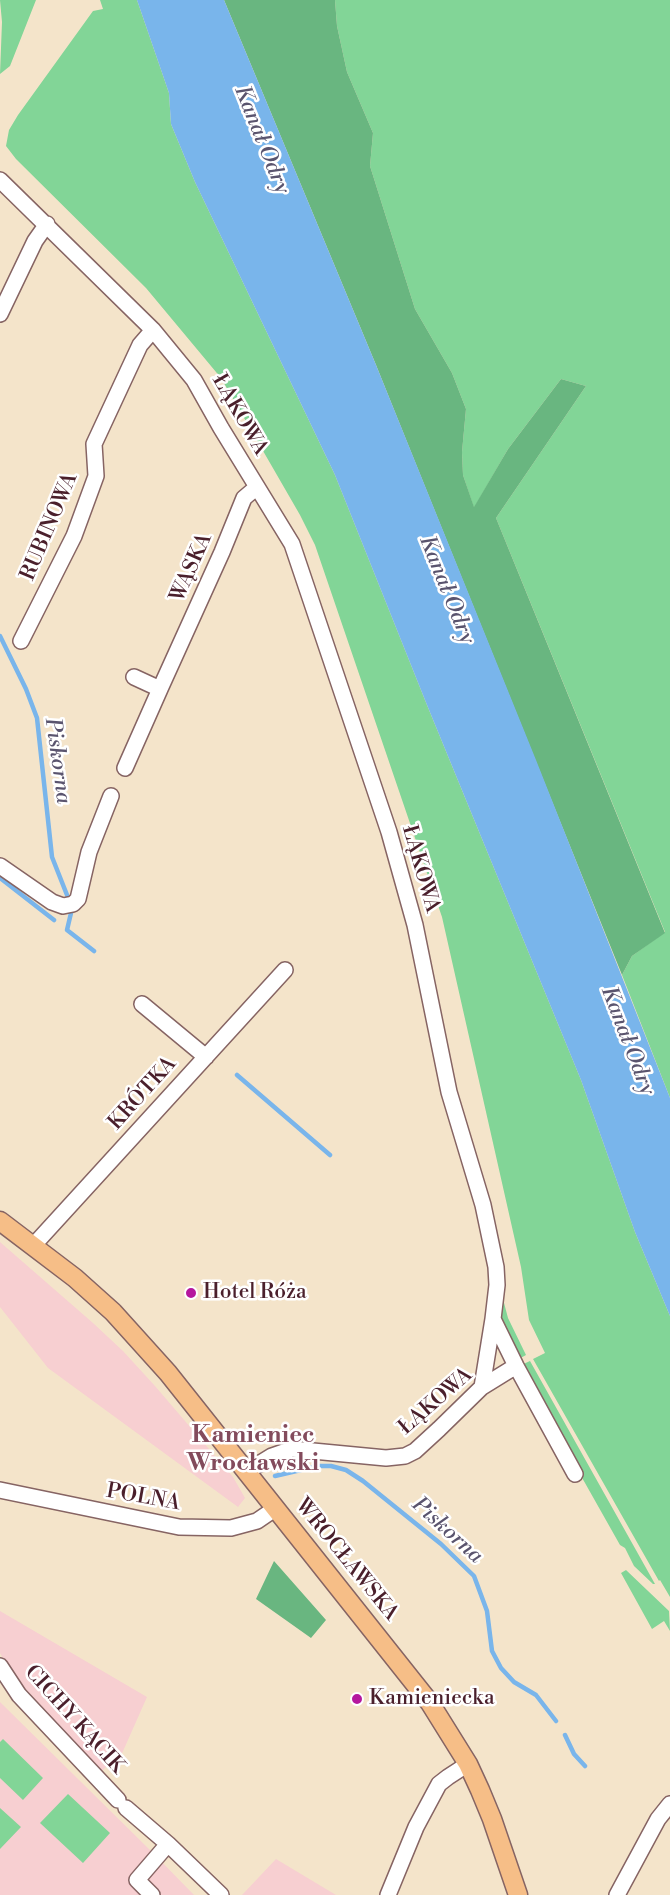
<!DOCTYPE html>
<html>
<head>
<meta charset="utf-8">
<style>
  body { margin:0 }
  canvas { display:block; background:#f4e4ca }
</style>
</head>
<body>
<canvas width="670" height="1895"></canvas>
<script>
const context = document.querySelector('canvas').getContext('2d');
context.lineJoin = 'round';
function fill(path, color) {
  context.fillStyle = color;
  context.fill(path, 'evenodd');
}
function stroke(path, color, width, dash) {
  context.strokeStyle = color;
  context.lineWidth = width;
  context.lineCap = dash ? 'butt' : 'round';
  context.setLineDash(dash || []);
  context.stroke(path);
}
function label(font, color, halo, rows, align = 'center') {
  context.font = font + ' "Libre Bodoni",serif';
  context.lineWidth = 5;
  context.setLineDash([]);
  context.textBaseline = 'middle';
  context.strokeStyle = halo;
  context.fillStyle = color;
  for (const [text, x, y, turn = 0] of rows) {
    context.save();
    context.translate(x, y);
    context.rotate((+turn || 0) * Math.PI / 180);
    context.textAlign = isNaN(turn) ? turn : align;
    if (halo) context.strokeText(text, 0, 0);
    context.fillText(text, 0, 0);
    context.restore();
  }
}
fill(new Path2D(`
  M 0,1242 L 93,1323 L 123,1351 L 155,1386 L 233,1477 L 245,1498 L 238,1507 L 48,1368 L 0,1307 Z
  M 0,1611 L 147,1697 L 120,1758 L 117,1756 L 101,1772 L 11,1673 L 0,1653 Z
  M 0,1702 L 152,1852 L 194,1895 L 0,1895 Z
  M 276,1859 L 336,1895 L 242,1895 Z`), '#f7cfd1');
fill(new Path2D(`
  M 0,0 L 36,0 L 10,66 L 0,74 L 2,22 Z
  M 100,0 L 137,0 L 169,93 L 171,124 L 195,182 L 335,475 L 427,705 L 581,1080 L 635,1232 L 670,1316 L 670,1597 L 660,1580 L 659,1581 L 533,1359 L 545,1353 L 529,1320 L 521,1267 L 442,917 L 315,545 L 300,515 L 221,378 L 146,288 L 16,159 L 6,146 L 9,130 L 18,115 L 93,11 L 103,9 Z
  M 335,0 L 670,0 L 670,1098 L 622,975 L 632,956 L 665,932 L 496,518 L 586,386 L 561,379 L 508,449 L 474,508 L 463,475 L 462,452 L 466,409 L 452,373 L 415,309 L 370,166 L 373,133 L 347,72 L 337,26 Z
  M 503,1299 L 508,1318 L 526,1355 L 517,1360 C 508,1339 497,1322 503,1299 Z
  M 530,1361 L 655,1584 L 653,1584 L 634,1566 L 625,1548 L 620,1545 L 519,1366 Z
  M 626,1570 L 669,1611 L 670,1631 L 664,1621 L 652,1629 L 621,1573 Z
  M 3,1739 L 43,1778 L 23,1800 L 0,1778 L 0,1742 Z
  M 68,1794 L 110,1833 L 83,1863 L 40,1823 Z
  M 0,1808 L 21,1827 L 0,1849 Z`), '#82d597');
fill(new Path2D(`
  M 224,0 L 335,0 L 337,26 L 347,72 L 373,133 L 370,166 L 415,309 L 452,373 L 466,409 L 462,452 L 463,475 L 474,507 L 508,449 L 561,379 L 586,386 L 496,518 L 665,933 L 632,956 L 622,975 L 376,365 Z
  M 274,1561 L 326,1620 L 311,1638 L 256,1599 Z`), '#69b680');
fill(new Path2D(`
  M 137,0 L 224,0 L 376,365 L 536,760 L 670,1098 L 670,1316 L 635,1232 L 581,1080 L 427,705 L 335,475 L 195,182 L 171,124 L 169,93 Z`), '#79b5eb');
stroke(new Path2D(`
  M 0,636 L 26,689 L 37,718 L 52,857 L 67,895
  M 0,878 L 54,920
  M 71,913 L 67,930 L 94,951
  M 237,1075 L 330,1155
  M 275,1476 L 318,1466 L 331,1466 L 346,1470 L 363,1481 L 441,1544 L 474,1576 L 487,1611 L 492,1651 L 501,1668 L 514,1682 L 536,1695 L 556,1721
  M 565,1735 L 574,1754 L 585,1766`), '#79b5eb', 4.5);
const minor = new Path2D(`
  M 0,180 L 153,330 L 194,380 L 221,428 L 292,544 L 389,832 L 415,925 L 449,1092 L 483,1205 L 496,1267 L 497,1285 L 493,1319 L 516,1366 L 575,1474
  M 0,314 L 35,241 L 47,224
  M 21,641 L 74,536 L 96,476 L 94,444 L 140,345 L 153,330
  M 134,677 L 160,689 L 222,552 L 244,498 L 257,487
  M 125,768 L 160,689
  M 0,866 L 52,902 L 63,906 L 73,904 L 78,899 L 89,852 L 111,796
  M 142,1004 L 206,1057
  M 33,1246 L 285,970
  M 482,1387 L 493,1319
  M 246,1472 L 272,1456 L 292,1449 L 386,1458 L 405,1456 L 415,1451 L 439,1429 L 482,1387 L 516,1366
  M 0,1490 L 179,1527 L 231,1528 L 257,1521 L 276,1508
  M 0,1666 L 19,1695 L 118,1800
  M 126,1808 L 168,1844 L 221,1895
  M 152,1895 L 137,1880 L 168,1844
  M 388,1895 L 416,1827 L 439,1784 L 448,1777 L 468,1764
  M 617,1895 L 658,1819 L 670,1804`);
const major = new Path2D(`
  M 0,1221 L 75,1278 L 113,1312 L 168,1373 L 430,1703 L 468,1764 L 480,1790 L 492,1819 L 518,1895`);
stroke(minor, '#866463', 18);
stroke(major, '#866463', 21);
stroke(minor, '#fff', 15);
stroke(major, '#f6be87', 18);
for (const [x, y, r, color] of [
  [191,1293,6,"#b5179e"],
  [357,1699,6,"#b5179e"]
]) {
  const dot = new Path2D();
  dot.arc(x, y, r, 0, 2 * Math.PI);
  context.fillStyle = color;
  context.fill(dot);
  stroke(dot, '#fff', 2);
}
label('21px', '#4a1f2b', '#fff', [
  ["ŁĄKOWA",239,415,60],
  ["RUBINOWA",50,527,-67],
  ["WĄSKA",192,568,-66],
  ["ŁĄKOWA",420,869,74],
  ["KRÓTKA",143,1094,-48],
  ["ŁĄKOWA",436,1402,-41],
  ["POLNA",143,1498,10],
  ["WROCŁAWSKA",346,1560,51],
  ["CICHY KĄCIK",74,1720,48]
]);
label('21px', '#4a1f2b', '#fff', [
  ["Hotel Róża",203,1293],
  ["Kamieniecka",369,1699]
], 'left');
label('italic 22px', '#5a546e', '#fff', [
  ["Kanał Odry",261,140,68],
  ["Kanał Odry",446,590,68],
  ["Piskorna",57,761,82],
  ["Kanał Odry",627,1041,69],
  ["Piskorna",447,1531,42]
]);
label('bold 24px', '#834b5c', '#fff', [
  ["Kamieniec",253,1436],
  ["Wrocławski",253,1464]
]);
</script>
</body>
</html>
